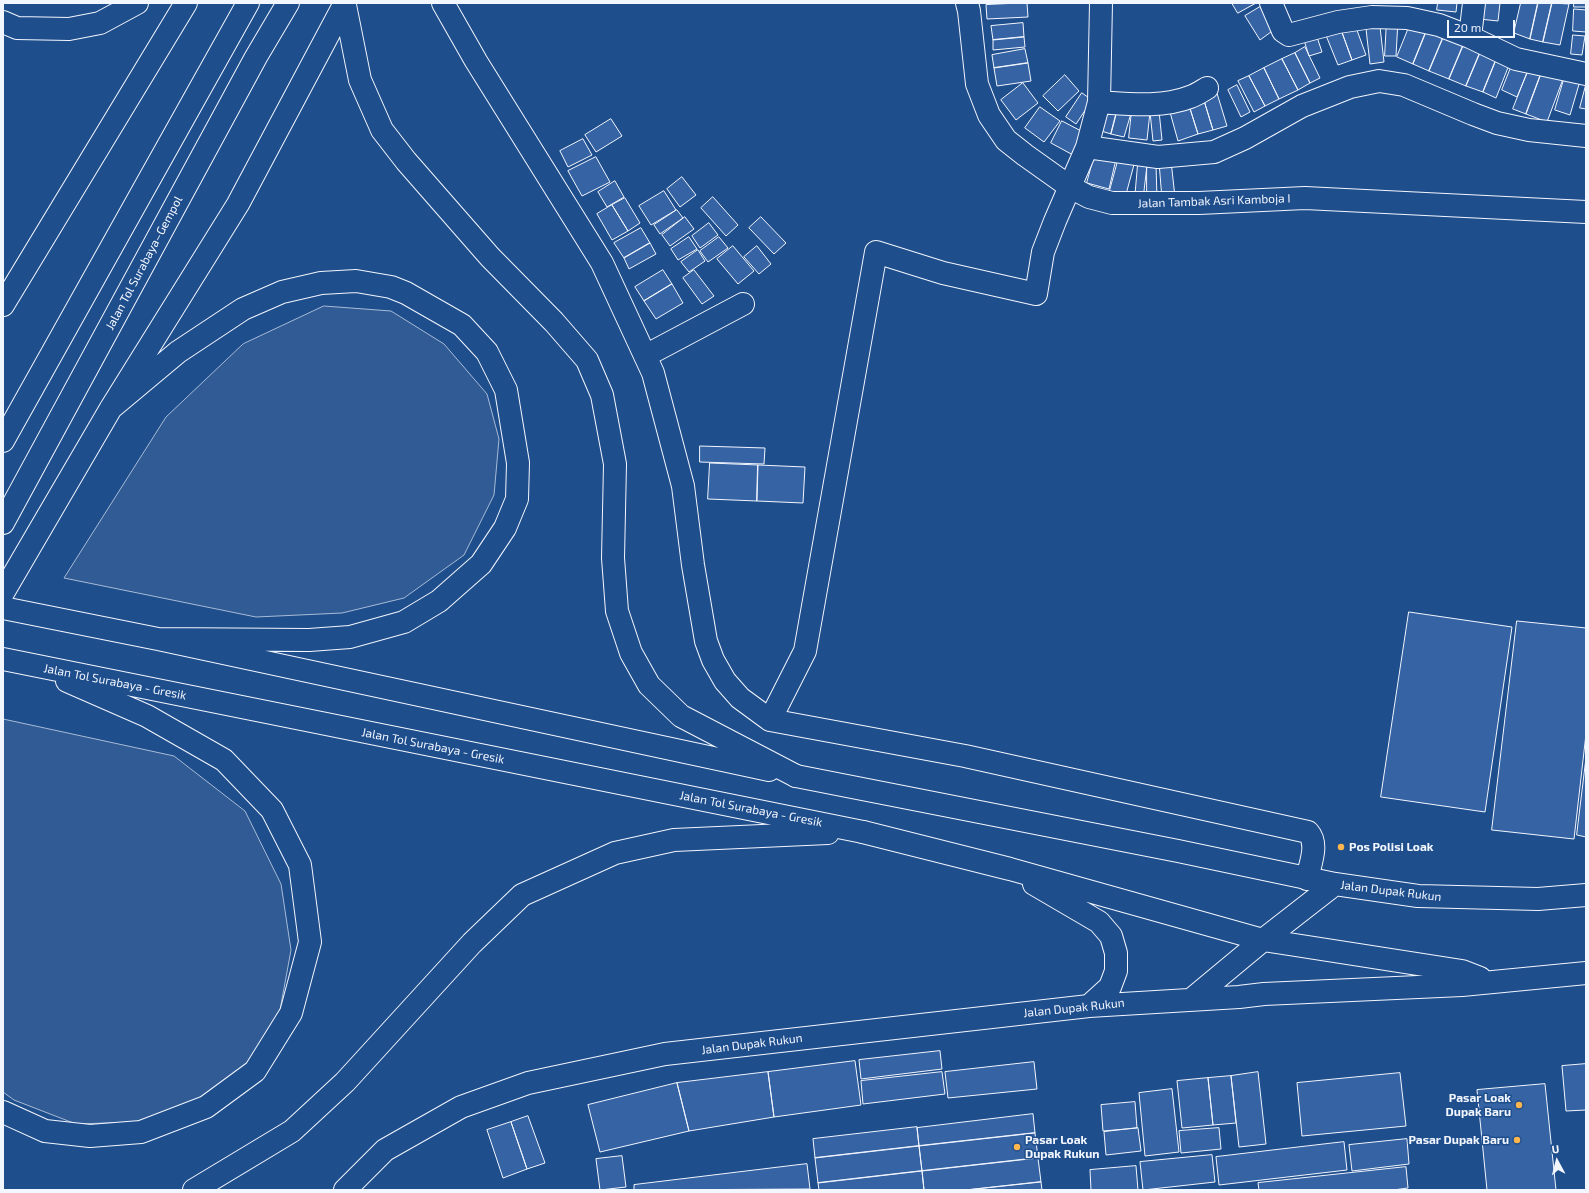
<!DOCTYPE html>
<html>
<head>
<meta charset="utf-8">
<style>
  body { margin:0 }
  #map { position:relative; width:1589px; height:1193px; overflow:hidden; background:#1f4e8c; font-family:"Exo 2",sans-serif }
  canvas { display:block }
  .frame { position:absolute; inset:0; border:4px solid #f2f6ff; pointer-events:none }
  .north { position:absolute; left:1537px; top:1141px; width:40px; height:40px; -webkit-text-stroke:3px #1f4e8c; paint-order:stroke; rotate:353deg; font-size:11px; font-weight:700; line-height:16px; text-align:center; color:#f2f6ff }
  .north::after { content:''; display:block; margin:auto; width:14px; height:18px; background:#f2f6ff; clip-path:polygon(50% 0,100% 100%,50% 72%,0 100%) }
  .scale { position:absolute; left:1447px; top:20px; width:68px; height:18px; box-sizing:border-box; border:2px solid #f2f6ff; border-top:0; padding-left:5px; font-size:12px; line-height:14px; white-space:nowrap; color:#f2f6ff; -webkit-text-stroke:3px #1f4e8c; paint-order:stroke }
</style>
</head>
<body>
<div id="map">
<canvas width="1589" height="1193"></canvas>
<div class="frame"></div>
<div class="north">U</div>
<div class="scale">20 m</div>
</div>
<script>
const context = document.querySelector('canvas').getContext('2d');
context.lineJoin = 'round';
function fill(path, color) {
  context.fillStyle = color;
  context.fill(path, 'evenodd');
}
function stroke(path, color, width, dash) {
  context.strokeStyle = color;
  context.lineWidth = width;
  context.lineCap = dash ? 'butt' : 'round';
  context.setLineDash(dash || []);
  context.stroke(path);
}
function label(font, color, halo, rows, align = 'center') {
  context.font = font + ' "Exo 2",sans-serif';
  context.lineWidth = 3;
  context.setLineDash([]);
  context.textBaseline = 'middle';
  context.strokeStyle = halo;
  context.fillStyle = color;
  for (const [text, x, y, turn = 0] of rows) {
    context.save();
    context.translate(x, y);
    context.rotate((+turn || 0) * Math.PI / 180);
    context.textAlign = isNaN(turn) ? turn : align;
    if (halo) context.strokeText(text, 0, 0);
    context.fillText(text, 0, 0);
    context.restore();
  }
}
const built = new Path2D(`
  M 324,306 L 391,311 L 444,344 L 487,394 L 499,439 L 494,495 L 464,555 L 404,598 L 342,613 L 256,617 L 64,578 L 166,417 L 243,344 Z
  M 3,719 L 174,756 L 245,811 L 281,884 L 291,950 L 280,1010 L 248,1067 L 200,1099 L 135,1122 L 76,1124 L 14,1100 L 3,1092 Z`);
fill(built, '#305b95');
stroke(built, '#a8bbd7', 1);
const building = new Path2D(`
  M 1027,3 L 1028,17 L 987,19 L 986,5 Z
  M 1232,3 L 1256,3 L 1238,13 Z
  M 1438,3 L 1457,3 L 1456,12 L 1437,10 Z
  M 1481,3 L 1500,3 L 1498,21 L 1479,19 Z
  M 1521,3 L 1538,3 L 1530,39 L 1514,33 Z
  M 1538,3 L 1552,3 L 1543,42 L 1530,39 Z
  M 1552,3 L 1569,4 L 1560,45 L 1543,42 Z
  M 1574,3 L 1586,3 L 1586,7 L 1574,7 Z
  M 1260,7 L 1275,29 L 1260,40 L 1245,16 Z
  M 1574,9 L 1586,10 L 1586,32 L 1573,31 Z
  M 1379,18 L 1384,62 L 1370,64 L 1365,20 Z
  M 1387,19 L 1398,20 L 1396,56 L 1385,56 Z
  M 1412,20 L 1428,27 L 1413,64 L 1397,57 Z
  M 1354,22 L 1366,55 L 1352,60 L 1340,27 Z
  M 1023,23 L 1024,37 L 993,40 L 991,26 Z
  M 1340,27 L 1352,60 L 1338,65 L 1325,33 Z
  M 1428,27 L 1445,33 L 1429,71 L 1413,64 Z
  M 1315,31 L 1322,52 L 1309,56 L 1302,34 Z
  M 1445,33 L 1465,41 L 1449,79 L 1429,71 Z
  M 1573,35 L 1585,36 L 1582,55 L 1571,54 Z
  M 1024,37 L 1025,47 L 993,50 L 993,40 Z
  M 1465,41 L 1482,48 L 1466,86 L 1449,79 Z
  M 1305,47 L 1320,78 L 1310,83 L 1295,53 Z
  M 1482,48 L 1498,55 L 1483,92 L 1466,86 Z
  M 1025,49 L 1028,63 L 994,68 L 992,55 Z
  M 1295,53 L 1310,83 L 1298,90 L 1282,59 Z
  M 1498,55 L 1511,60 L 1496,98 L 1483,92 Z
  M 1282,59 L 1298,90 L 1279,99 L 1264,68 Z
  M 1514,60 L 1530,66 L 1517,97 L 1502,90 Z
  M 1028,63 L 1031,81 L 997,86 L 994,68 Z
  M 1530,66 L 1542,71 L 1526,114 L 1513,109 Z
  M 1264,68 L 1279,99 L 1265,106 L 1249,76 Z
  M 1542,71 L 1563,79 L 1547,122 L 1526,114 Z
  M 1065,75 L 1079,91 L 1058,111 L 1043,96 Z
  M 1249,76 L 1265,106 L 1254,112 L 1238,81 Z
  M 1565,76 L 1580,81 L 1570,115 L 1555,110 Z
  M 1023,83 L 1038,103 L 1016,120 L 1001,100 Z
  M 1586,84 L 1586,109 L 1580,108 Z
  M 1237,85 L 1250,112 L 1241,117 L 1228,90 Z
  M 1216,90 L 1227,126 L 1213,130 L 1202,94 Z
  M 1082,93 L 1092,100 L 1076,124 L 1066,117 Z
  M 1202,94 L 1213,130 L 1198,134 L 1187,99 Z
  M 1187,99 L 1198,134 L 1178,141 L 1168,105 Z
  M 1105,103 L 1118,107 L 1111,134 L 1098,130 Z
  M 1040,107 L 1060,121 L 1044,142 L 1025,128 Z
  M 1118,107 L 1132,110 L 1124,137 L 1111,134 Z
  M 1132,110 L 1150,112 L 1147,140 L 1129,138 Z
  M 1159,111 L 1162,140 L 1153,141 L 1150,112 Z
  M 611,119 L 622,136 L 596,152 L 585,135 Z
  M 1062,121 L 1085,133 L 1073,155 L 1051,143 Z
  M 583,139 L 592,155 L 568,167 L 560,151 Z
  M 1096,150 L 1117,155 L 1109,189 L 1087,183 Z
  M 596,157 L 610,182 L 582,196 L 568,171 Z
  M 1119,157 L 1135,161 L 1125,198 L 1109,194 Z
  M 1171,161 L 1175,197 L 1162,199 L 1159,162 Z
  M 1138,164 L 1147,165 L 1143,200 L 1135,199 Z
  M 1147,165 L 1156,165 L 1157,198 L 1147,198 Z
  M 682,177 L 696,195 L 680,207 L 667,189 Z
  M 615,181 L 624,197 L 607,207 L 598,192 Z
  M 664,191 L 676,210 L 651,225 L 639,206 Z
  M 713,197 L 738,225 L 726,236 L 701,208 Z
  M 625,198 L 640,223 L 628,231 L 612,205 Z
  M 612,205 L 628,231 L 612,240 L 597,214 Z
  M 677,210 L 683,218 L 660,234 L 654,225 Z
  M 685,217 L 694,229 L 670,246 L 662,235 Z
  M 761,217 L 786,243 L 774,254 L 749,228 Z
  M 709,223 L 718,235 L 700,248 L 692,236 Z
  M 641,228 L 650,243 L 624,258 L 614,243 Z
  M 689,237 L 697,249 L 678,260 L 671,249 Z
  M 719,237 L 728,248 L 708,262 L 700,251 Z
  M 650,243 L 656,254 L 629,269 L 624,258 Z
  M 733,246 L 754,271 L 738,284 L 717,259 Z
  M 757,246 L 771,264 L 759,274 L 744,257 Z
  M 698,250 L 705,261 L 689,272 L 681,262 Z
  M 663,270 L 672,284 L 644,301 L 635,287 Z
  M 694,270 L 714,296 L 702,304 L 683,278 Z
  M 672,284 L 683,303 L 656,319 L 644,301 Z
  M 700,446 L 765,448 L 764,464 L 700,462 Z
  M 710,463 L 758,465 L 757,501 L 708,499 Z
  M 758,465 L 805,467 L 803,503 L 757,501 Z
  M 1409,612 L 1512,627 L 1485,812 L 1381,797 Z
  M 1517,621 L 1586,628 L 1586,734 L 1574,839 L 1492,830 Z
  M 1586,758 L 1586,837 L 1577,835 Z
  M 940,1051 L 942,1069 L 861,1079 L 859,1060 Z
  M 855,1061 L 861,1105 L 774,1117 L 768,1072 Z
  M 1034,1062 L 1037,1089 L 948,1098 L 945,1072 Z
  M 1586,1064 L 1586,1110 L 1566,1111 L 1562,1066 Z
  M 768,1072 L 774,1117 L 689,1131 L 677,1083 Z
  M 942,1072 L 945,1094 L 863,1104 L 861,1081 Z
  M 1258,1072 L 1266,1144 L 1239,1147 L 1231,1076 Z
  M 1400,1073 L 1406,1126 L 1302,1136 L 1297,1083 Z
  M 1231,1076 L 1236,1123 L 1213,1125 L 1208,1078 Z
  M 1208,1078 L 1213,1125 L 1182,1128 L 1177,1081 Z
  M 677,1083 L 689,1131 L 600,1152 L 588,1105 Z
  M 1545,1084 L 1556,1190 L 1487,1190 L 1477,1090 Z
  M 1172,1089 L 1179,1152 L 1145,1156 L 1139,1093 Z
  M 1135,1102 L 1137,1128 L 1103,1131 L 1101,1105 Z
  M 1033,1114 L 1035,1133 L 919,1146 L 917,1128 Z
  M 528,1116 L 545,1163 L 527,1169 L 511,1122 Z
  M 511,1122 L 527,1169 L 503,1178 L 487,1130 Z
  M 917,1127 L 919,1146 L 815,1158 L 813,1139 Z
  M 1138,1128 L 1141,1151 L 1106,1155 L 1104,1132 Z
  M 1219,1128 L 1221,1149 L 1181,1153 L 1179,1131 Z
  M 1035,1133 L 1038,1158 L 922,1171 L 919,1146 Z
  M 1407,1139 L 1409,1164 L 1352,1171 L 1349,1145 Z
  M 1344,1142 L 1347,1170 L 1219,1185 L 1216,1157 Z
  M 919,1146 L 922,1171 L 818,1183 L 815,1158 Z
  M 1212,1155 L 1215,1182 L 1143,1190 L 1140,1162 Z
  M 622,1156 L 626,1187 L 600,1190 L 596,1159 Z
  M 1038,1158 L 1041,1182 L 966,1190 L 924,1190 L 922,1171 Z
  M 807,1164 L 810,1189 L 634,1190 L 634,1185 Z
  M 1136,1166 L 1138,1190 L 1091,1190 L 1090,1170 Z
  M 1406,1167 L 1408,1188 L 1393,1190 L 1259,1190 L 1258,1183 Z
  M 922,1171 L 924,1190 L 819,1190 L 818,1183 Z
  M 1041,1182 L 1042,1190 L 966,1190 Z`);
fill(building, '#3563a3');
stroke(building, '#f2f6ff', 1);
const minor = new Path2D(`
  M 443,3 L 476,61 L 602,263 L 653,373 L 683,486 L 693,565 L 706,641 L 713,660 L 725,681 L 740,698 L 770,720 L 965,756 L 1308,832 C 1319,844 1310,864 1307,879
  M 967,3 L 969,11 L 977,84 L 989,115 L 1006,140 L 1025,155 L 1070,187 L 1089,197 L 1112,203 L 1199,203 L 1305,198 L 1586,212
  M 1271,3 L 1283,31 L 1289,35 L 1338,22 L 1372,17 L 1407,18 L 1439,25 L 1470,37 L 1516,59 L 1586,74
  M 1470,37 L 1474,3
  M 1099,102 C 1129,104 1162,108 1190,97 C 1196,95 1202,91 1207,88
  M 1087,147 L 1158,157 L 1214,152 L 1245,138 L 1302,106 L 1350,87 L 1379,81 L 1404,85 L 1473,114 L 1497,123 L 1529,130 L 1586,136
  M 645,356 L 743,304
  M 770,720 L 805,651 L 876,252 L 943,273 L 1036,294 L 1043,252 L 1055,221 L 1087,147 L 1099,102 L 1101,3`);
const major = new Path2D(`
  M 796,776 L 1178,851 L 1335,884 L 1418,896 L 1538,899 L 1586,895
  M 863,832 L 1010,869 L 1263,940 L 1462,971 L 1480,978
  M 1034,884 L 1099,922 L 1111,936 L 1116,953 L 1116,971 L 1110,987 L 1089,1006
  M 1192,999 L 1263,940 L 1335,884
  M 345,1190 L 385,1150 L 461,1107 L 528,1083 L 665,1054 L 1089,1006 L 1239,997 L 1264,994 L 1462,985 L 1586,973`);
const highway = new Path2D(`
  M 345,5 L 360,80 L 382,130 L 406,161 L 490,257 L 554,322 L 587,360 L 602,395 L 615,464 L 613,558 L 617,611 L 631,653 L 649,685 L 681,716 L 796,776
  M 3,22 L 17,28 L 69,29 L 100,23 L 137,3
  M 3,305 L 186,3
  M 111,408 L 178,352 L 243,309 L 282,292 L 321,283 L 356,281 L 391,287 L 406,293 L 462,325 L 487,352 L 506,390 L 518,463 L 517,499 L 505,528 L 481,564 L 439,601 L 404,622 L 350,637 L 309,640 L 158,639
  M 3,441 L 248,3
  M 3,523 L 256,57 L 288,3
  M 3,593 L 111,408 L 238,204 L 345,3
  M 3,608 L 158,639 L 769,770
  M 3,659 L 863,832
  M 3,1112 L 45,1131 L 90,1136 L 141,1132 L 206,1107 L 255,1071 L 291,1013 L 310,942 L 300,865 L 272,810 L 224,760 L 147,716 L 67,681
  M 194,1190 L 292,1131 L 345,1082 L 472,943 L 522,895 L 615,853 L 674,840 L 828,833`);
stroke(minor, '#f2f6ff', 24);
stroke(major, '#f2f6ff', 24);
stroke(highway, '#f2f6ff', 24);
stroke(minor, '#1f4e8c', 22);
stroke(major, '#1f4e8c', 22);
stroke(highway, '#1f4e8c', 22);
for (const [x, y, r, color] of [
  [1341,847,4,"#ffb74d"],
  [1519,1105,4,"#ffb74d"],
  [1517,1140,4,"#ffb74d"],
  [1017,1147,4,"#ffb74d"]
]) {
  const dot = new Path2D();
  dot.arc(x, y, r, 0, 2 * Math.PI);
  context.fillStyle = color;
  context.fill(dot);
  stroke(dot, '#1f4e8c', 1.5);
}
label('12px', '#f2f6ff', '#1f4e8c', [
  ["Jalan Tambak Asri Kamboja I",1214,201,-2],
  ["Jalan Tol Surabaya–Gempol",144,263,-62],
  ["Jalan Tol Surabaya - Gresik",115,682,11],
  ["Jalan Tol Surabaya - Gresik",433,746,11],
  ["Jalan Tol Surabaya - Gresik",751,809,11],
  ["Jalan Dupak Rukun",1391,891,7],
  ["Jalan Dupak Rukun",1074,1008,-6],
  ["Jalan Dupak Rukun",752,1044,-7]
]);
label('bold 12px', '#f2f6ff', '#1f4e8c', [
  ["Pos Polisi Loak",1349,847],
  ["Pasar Loak",1511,1098,"right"],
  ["Dupak Baru",1511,1112,"right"],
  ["Pasar Loak",1025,1140],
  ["Dupak Rukun",1025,1154],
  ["Pasar Dupak Baru",1509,1140,"right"]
], 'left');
</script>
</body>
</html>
